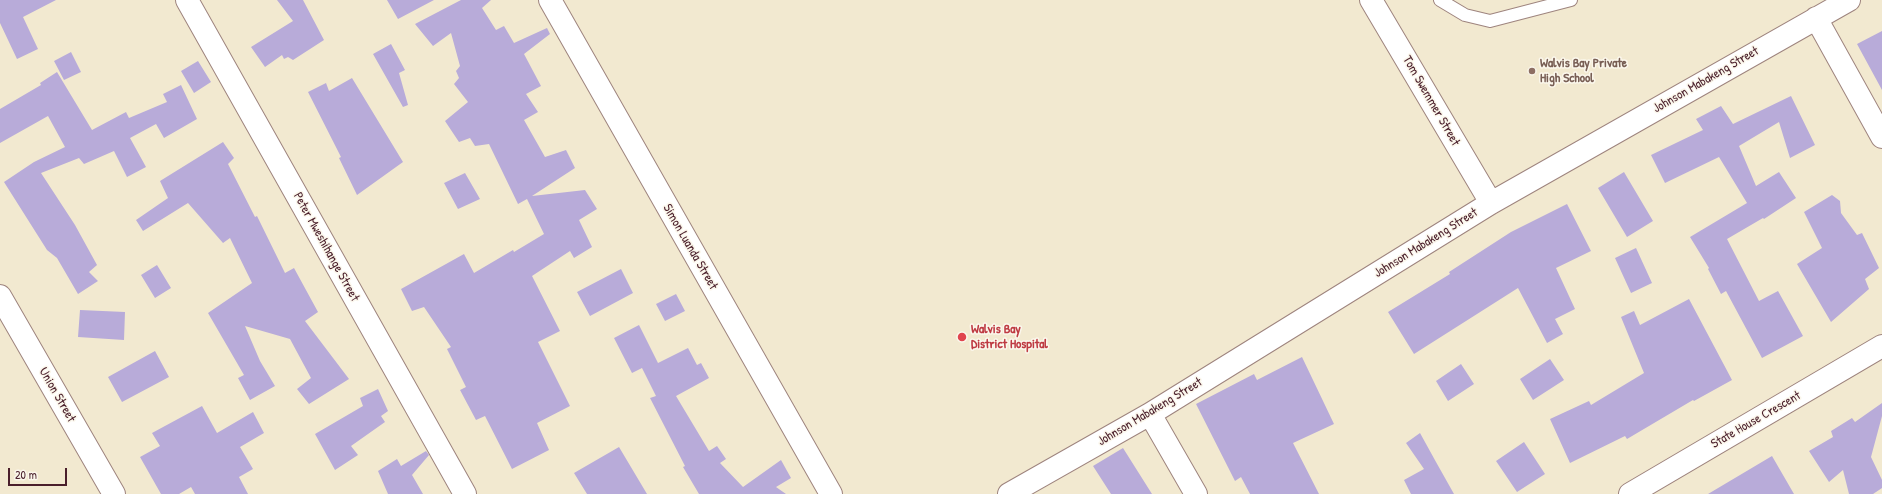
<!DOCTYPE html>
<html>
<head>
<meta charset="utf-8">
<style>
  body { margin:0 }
  #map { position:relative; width:1882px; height:494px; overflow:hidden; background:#f2e9d0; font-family:"Patrick Hand",sans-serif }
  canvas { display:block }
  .scale { position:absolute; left:8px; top:468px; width:59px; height:18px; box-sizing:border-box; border:2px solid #4a1f2b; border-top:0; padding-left:5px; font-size:12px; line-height:14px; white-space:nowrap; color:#4a1f2b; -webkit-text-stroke:3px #fbf7ec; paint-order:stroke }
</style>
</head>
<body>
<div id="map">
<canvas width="1882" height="494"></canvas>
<div class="scale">20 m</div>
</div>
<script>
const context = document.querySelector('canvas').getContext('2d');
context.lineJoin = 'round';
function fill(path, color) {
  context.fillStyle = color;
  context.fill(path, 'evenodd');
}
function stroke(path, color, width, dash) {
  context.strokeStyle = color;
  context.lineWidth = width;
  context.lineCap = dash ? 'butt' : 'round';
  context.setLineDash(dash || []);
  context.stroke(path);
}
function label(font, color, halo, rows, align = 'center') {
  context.font = font + ' "Patrick Hand",sans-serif';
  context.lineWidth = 3;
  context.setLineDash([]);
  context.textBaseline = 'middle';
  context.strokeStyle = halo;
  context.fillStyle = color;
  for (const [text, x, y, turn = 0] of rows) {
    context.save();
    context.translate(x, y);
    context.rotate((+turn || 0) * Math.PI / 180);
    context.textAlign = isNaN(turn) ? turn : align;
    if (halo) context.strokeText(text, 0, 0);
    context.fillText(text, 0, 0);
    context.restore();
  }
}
fill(new Path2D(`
  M 0,0 L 56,0 L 23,17 L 38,49 L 17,59 L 0,23 Z
  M 277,0 L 303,0 L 324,40 L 293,60 L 288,57 L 284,59 L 282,55 L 265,67 L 251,47 L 293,21 Z
  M 387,0 L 434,0 L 398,19 Z
  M 461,0 L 491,0 L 482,8 L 496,30 L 504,26 L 514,43 L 547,28 L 550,34 L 524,54 L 541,86 L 526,94 L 538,112 L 524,120 L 545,157 L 566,150 L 575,168 L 532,196 L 585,190 L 597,209 L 579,220 L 592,247 L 574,258 L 570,251 L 532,276 L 560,331 L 538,342 L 570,406 L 537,423 L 549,450 L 512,469 L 485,416 L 476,420 L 460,390 L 466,387 L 447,349 L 451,347 L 424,307 L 412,311 L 401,289 L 464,254 L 474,273 L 513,250 L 514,252 L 544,234 L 527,199 L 518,204 L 489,144 L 475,146 L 470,138 L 459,142 L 445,121 L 468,102 L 454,84 L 459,78 L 456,71 L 460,66 L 451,33 L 433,46 L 415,24 Z
  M 1882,31 L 1882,90 L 1857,44 Z
  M 391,44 L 405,70 L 399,73 L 408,105 L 403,107 L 373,54 Z
  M 71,52 L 81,72 L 64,80 L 54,61 Z
  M 198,61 L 211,82 L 194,93 L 181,71 Z
  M 57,72 L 92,130 L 126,112 L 129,118 L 167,102 L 163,94 L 181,85 L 197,119 L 164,138 L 156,124 L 130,138 L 146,167 L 127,177 L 114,151 L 84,164 L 79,158 L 41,173 L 75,225 L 97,265 L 89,272 L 98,281 L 78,294 L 57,258 L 47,250 L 4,182 L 34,162 L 65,147 L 48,116 L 0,143 L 0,109 L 41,85 L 40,83 Z
  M 352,78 L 403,162 L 357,195 L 339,158 L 341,157 L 308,92 L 326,83 L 329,91 Z
  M 1791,96 L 1815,145 L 1790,158 L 1779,122 L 1739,146 L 1756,186 L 1779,172 L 1796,198 L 1764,219 L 1763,218 L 1727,239 L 1759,301 L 1778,291 L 1803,336 L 1762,358 L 1726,291 L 1721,294 L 1708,269 L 1709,268 L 1690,237 L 1747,203 L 1719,157 L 1665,183 L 1651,155 L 1703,130 L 1696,119 L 1721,106 L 1733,124 Z
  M 223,142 L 234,158 L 228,164 L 255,217 L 257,216 L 285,273 L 294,268 L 318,312 L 305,321 L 349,379 L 309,404 L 297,389 L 311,378 L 290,339 L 245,326 L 260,361 L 275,386 L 250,400 L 238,378 L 244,375 L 208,313 L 252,283 L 230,238 L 223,243 L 188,203 L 143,231 L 136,220 L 168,198 L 160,181 Z
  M 1624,172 L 1653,221 L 1627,237 L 1598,188 Z
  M 465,173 L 480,199 L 458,209 L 444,183 Z
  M 1832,195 L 1840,201 L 1841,213 L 1857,235 L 1862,233 L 1879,268 L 1865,279 L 1869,289 L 1831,322 L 1797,264 L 1822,248 L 1804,212 Z
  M 1567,204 L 1591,251 L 1556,268 L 1575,309 L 1555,319 L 1563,334 L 1547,343 L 1518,288 L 1414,354 L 1388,312 L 1450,274 L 1449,272 L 1511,232 Z
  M 1636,248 L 1652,283 L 1631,293 L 1615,258 Z
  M 157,265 L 171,288 L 155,298 L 141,275 Z
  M 621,269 L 633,293 L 590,316 L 577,292 Z
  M 676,294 L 685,311 L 665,321 L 656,304 Z
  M 1689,299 L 1732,380 L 1694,401 L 1693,400 L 1627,439 L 1625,436 L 1570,463 L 1550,419 L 1589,401 L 1591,405 L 1644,373 L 1621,317 L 1634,311 L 1640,325 Z
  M 80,310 L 125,312 L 124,340 L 78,337 Z
  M 639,325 L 658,363 L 688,348 L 697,365 L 701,363 L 709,378 L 676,396 L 709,451 L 717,446 L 726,459 L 720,463 L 743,487 L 781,460 L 791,478 L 776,487 L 786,494 L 699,494 L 683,467 L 685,466 L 650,398 L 656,396 L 642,368 L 632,373 L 614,338 Z
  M 155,351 L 169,377 L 122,402 L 108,377 Z
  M 1302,357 L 1334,424 L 1293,443 L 1319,494 L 1250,494 L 1241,477 L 1235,481 L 1196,404 L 1254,374 L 1257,380 Z
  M 1550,359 L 1564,380 L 1533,400 L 1520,379 Z
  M 1461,364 L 1474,384 L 1448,401 L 1436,381 Z
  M 378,389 L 388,411 L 381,416 L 385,422 L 351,446 L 358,455 L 335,470 L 315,434 L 363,406 L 360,398 Z
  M 1882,403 L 1882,416 L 1871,457 L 1882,480 L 1882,488 L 1873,494 L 1849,494 L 1843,470 L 1829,482 L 1809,451 L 1833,437 L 1831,431 L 1852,418 L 1855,422 Z
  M 202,406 L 217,433 L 253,412 L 264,433 L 240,447 L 253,469 L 239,477 L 248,494 L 195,494 L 191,487 L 179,494 L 161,494 L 140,457 L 160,446 L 152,433 Z
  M 1420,433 L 1436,462 L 1454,494 L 1411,494 L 1404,480 L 1424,469 L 1406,443 Z
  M 1524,442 L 1545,474 L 1517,492 L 1496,461 Z
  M 619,447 L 647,494 L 587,494 L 574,473 Z
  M 1123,448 L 1152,494 L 1111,494 L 1093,466 Z
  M 426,451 L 429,455 L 412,475 L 423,494 L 388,494 L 378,471 L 397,459 L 401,466 Z
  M 1772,456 L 1794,494 L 1708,494 Z`), '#b8abd9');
const lane = new Path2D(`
  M 1440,0 L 1465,15 L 1490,21 L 1571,0`);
const street = new Path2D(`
  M 187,0 L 465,494
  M 550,0 L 831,494
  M 1371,0 L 1491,203
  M 1816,18 L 1882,137
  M 1150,414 L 1196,494
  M 1009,494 L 1150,414 L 1491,203 L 1849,0
  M 1630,494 L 1882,346`);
const secondary = new Path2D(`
  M 0,296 L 114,494`);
stroke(lane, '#9e847e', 14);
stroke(street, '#9e847e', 24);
stroke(secondary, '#9e847e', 24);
stroke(lane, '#fff', 12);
stroke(street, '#fff', 22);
stroke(secondary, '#fff', 22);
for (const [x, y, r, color] of [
  [1532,71,4,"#8d6e63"],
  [962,337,5,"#e0444e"]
]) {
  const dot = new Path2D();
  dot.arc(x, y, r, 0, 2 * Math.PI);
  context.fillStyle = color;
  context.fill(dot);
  stroke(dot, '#fbf7ec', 1.5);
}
label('bold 13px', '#785e54', '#fbf7ec', [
  ["Walvis Bay Private",1540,64],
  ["High School",1540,79]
], 'left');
label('13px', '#4a1f2b', '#fbf7ec', [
  ["Johnson Mabakeng Street",1706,80,-30],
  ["Tom Swemmer Street",1431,101,60],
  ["Johnson Mabakeng Street",1426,243,-32],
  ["Peter Mweshihange Street",326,247,61],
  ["Simon Luanda Street",690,247,60],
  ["Union Street",57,395,60],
  ["Johnson Mabakeng Street",1150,412,-31],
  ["State House Crescent",1756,420,-30]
]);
label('bold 13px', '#be3a42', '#fbf7ec', [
  ["Walvis Bay",971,330],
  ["District Hospital",971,345]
], 'left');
</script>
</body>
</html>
